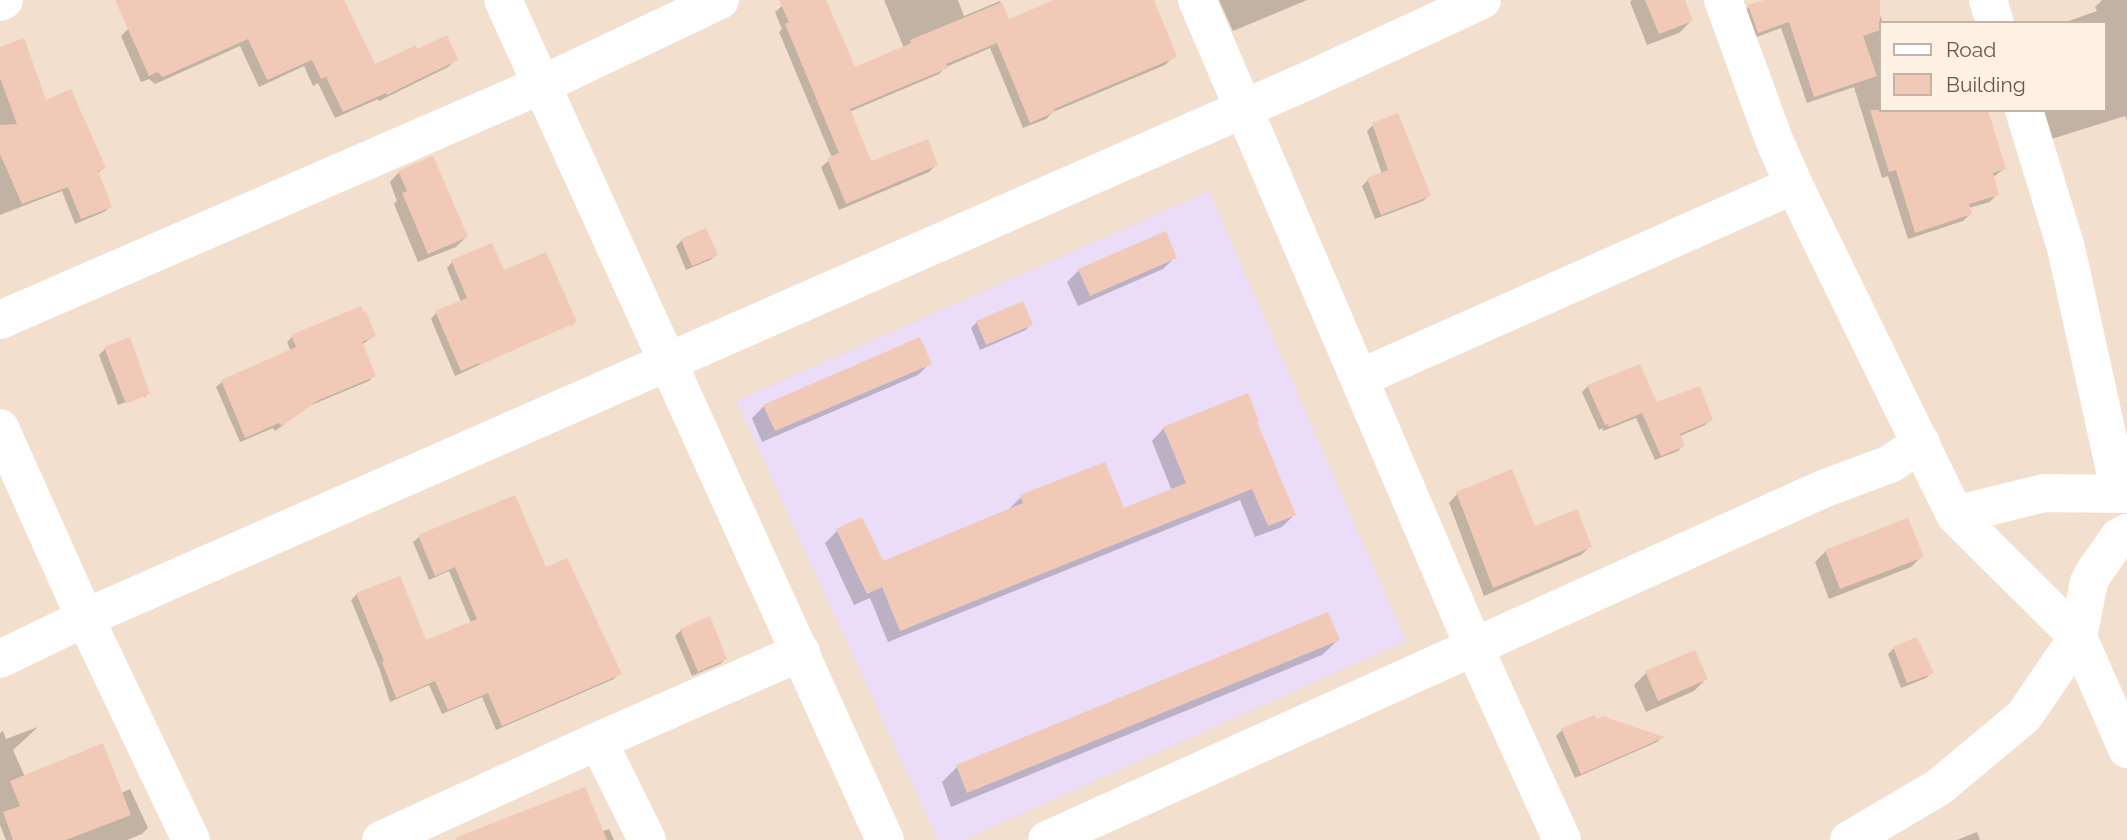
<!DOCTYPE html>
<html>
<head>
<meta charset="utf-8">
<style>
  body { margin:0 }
  #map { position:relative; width:2127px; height:840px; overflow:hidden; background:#fbeedf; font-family:Raleway,sans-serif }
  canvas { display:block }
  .legend { position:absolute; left:1879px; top:21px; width:228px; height:91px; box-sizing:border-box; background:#fff2e4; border:2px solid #c6b2a6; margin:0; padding:9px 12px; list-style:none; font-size:21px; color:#705348 }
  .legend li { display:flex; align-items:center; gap:14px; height:35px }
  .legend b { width:35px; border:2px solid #c6b2a6 }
</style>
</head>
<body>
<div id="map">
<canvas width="2127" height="840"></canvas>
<ul class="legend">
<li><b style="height:9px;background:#fff"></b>Road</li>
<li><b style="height:19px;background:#f0cab7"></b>Building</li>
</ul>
</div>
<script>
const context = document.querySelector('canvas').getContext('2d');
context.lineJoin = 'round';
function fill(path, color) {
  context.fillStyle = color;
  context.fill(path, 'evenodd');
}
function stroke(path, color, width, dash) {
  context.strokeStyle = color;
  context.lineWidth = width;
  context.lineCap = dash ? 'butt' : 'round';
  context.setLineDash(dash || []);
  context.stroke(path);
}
fill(new Path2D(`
  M 0,0 L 2127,0 L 2127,840 L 0,840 ZM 1880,23 L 2104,23 L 2104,110 L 1880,110 Z`), '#f2dfcd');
fill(new Path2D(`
  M 1209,191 L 1406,641 L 964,840 L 938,840 L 736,401 Z`), '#ebdcf7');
fill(new Path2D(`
  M 183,0 L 279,0 L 374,66 L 417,51 L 456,59 L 448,67 L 379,101 L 378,99 L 335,118 L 318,83 L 313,86 L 304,66 L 259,87 L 240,46 L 155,84 L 149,79 L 141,82 L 121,36 L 128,29 Z
  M 795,0 L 824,0 L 854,69 L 904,48 L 884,0 L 958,0 L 964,16 L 1000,1 L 1008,21 L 1059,0 L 1147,0 L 1172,58 L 1165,65 L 1053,112 L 1046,119 L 1023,128 L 990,48 L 946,67 L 939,74 L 849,112 L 870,163 L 936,165 L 929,172 L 839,210 L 821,167 L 832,158 L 779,32 L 782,29 L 775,12 L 782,6 Z
  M 1219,0 L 1307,0 L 1233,31 Z
  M 1632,0 L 1683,0 L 1691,21 L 1679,33 L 1647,45 L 1630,2 Z
  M 1769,0 L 1850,0 L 1859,22 L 1880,15 L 1883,23 L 1880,23 L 1880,110 L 2004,169 L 1993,177 L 1997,194 L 1990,202 L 1969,208 L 1970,214 L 1963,221 L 1908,239 L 1888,176 L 1882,178 L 1854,87 L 1807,103 L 1781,28 L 1751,39 L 1742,14 L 1749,7 Z
  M 2102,0 L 2127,0 L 2127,121 L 2125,116 L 2045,141 L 2034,110 L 2104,110 L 2104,23 L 2063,23 L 2097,11 L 2095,7 Z
  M 0,48 L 104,167 L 97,174 L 110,207 L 104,212 L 75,224 L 62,191 L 0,215 Z
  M 1397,115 L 1429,195 L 1423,201 L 1375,219 L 1362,186 L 1368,180 L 1382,174 L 1367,131 L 1373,125 Z
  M 399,172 L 466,237 L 456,247 L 418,262 L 394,204 L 397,201 L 390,182 Z
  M 682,240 L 716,255 L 710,260 L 686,270 L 676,246 Z
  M 1175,257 L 1163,269 L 1078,306 L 1067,282 L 1079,270 Z
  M 452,262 L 503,273 L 575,322 L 571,326 L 571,323 L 455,376 L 431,319 L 436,313 L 461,302 L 447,268 Z
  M 977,322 L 1031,324 L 1026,330 L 980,350 L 971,328 Z
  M 374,336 L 361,345 L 374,375 L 369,381 L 309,406 L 275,431 L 273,428 L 240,442 L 216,387 L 222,382 L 291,352 L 287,342 L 292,337 Z
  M 105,349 L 148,394 L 144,398 L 144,395 L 118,405 L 99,355 Z
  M 930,363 L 918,375 L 762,442 L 752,418 L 764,406 Z
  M 1588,386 L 1656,404 L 1711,419 L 1705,425 L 1680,436 L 1683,445 L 1678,451 L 1655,460 L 1636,418 L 1603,431 L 1602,428 L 1599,430 L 1582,392 Z
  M 1255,423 L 1294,515 L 1282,527 L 1255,537 L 1240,500 L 888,642 L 870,598 L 854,605 L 825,543 L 837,531 L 861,519 L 882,563 L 1009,509 L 1021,497 L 1123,511 L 1172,491 L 1152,441 L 1164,428 Z
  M 1457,494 L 1534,529 L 1590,547 L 1581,555 L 1484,596 L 1449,503 Z
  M 419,537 L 545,569 L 619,673 L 614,679 L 496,730 L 482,697 L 442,714 L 429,685 L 390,702 L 379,668 L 351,600 L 357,594 L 399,578 L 425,643 L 471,623 L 449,571 L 429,580 L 413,542 Z
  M 1826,551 L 1922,556 L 1911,567 L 1829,599 L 1815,562 Z
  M 681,630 L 725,659 L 720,664 L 692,676 L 675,636 Z
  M 1338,640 L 1322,655 L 951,807 L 942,782 L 957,767 Z
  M 1894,648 L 1932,672 L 1926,678 L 1901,688 L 1888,654 Z
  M 1646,673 L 1706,679 L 1694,691 L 1646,712 L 1634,685 Z
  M 1594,718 L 1595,722 L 1661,738 L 1657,742 L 1575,778 L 1556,736 L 1562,730 Z
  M 38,727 L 13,750 L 25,777 L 121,793 L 130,789 L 148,828 L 142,834 L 127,840 L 6,840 L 0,825 L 0,733 L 3,731 L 6,739 Z
  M 609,829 L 614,840 L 482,840 L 601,832 Z
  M 1977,832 L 1980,840 L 1957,840 Z`), '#0003');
fill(new Path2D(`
  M 115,0 L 344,0 L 375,64 L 416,45 L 417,49 L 447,35 L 458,60 L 387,95 L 386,93 L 343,112 L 326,77 L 321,79 L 312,60 L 267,80 L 248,39 L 163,77 L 157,72 L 149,76 Z
  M 779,0 L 826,0 L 855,67 L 911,43 L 910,40 L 1002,2 L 1009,19 L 1054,0 L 1154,0 L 1177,57 L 1054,109 L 1055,112 L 1030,123 L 997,43 L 946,64 L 948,68 L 850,109 L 871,161 L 928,139 L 938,165 L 846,204 L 827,158 L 839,153 L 785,24 L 789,22 Z
  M 1645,0 L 1685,0 L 1693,21 L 1659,34 Z
  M 1764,0 L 1880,0 L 1880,30 L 1863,36 L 1877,76 L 1814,97 L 1789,22 L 1758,33 L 1748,5 Z
  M 24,38 L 46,100 L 71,89 L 106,168 L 98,171 L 112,207 L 81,219 L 68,187 L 22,204 L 0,154 L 0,125 L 17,124 L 0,78 L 0,47 Z
  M 1870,110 L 1988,110 L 2006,169 L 1993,173 L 1999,195 L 1969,204 L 1972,214 L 1915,233 L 1896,170 L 1889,172 Z
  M 1398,113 L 1431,196 L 1381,215 L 1367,178 L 1388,170 L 1372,123 Z
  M 433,156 L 468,237 L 428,254 L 402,193 L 407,191 L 398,171 Z
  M 706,228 L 718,255 L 692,266 L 681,239 Z
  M 1166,231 L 1177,258 L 1090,296 L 1078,269 Z
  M 492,243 L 504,270 L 546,252 L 577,322 L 480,365 L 479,363 L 461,371 L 435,311 L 467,298 L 451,260 Z
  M 1023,301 L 1033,325 L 986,345 L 976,321 Z
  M 361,306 L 363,312 L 366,311 L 376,336 L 362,342 L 376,376 L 317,401 L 282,426 L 279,423 L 245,438 L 221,380 L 296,347 L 291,335 Z
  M 130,337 L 150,394 L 126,404 L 104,347 Z
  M 920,337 L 932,364 L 775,431 L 763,405 Z
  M 1640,364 L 1657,402 L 1700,386 L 1713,420 L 1680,434 L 1685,446 L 1661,456 L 1642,413 L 1609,427 L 1608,424 L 1605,425 L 1587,385 Z
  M 1248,393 L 1259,421 L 1257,422 L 1296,515 L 1268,526 L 1252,489 L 900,631 L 882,587 L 867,594 L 836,529 L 862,517 L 883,561 L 1023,503 L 1020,495 L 1105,462 L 1124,508 L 1186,483 L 1163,427 Z
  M 1512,469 L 1535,526 L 1577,509 L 1592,547 L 1493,588 L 1456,492 Z
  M 515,495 L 546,567 L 567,558 L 622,674 L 502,726 L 488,693 L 448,710 L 435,681 L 396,698 L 382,662 L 384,661 L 356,593 L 400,576 L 426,640 L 477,619 L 455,567 L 435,576 L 418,535 Z
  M 1908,518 L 1924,557 L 1840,589 L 1825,550 Z
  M 1328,612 L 1340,640 L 967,793 L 956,765 Z
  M 710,616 L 727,659 L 698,672 L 680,629 Z
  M 1917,637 L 1934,673 L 1907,683 L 1893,647 Z
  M 1695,650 L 1708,679 L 1658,701 L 1645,671 Z
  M 1595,715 L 1596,719 L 1603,716 L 1665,737 L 1581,774 L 1561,728 Z
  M 103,743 L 131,815 L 66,840 L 13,840 L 3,812 L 20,806 L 10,781 Z
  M 585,787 L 607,840 L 456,840 L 455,838 Z`), '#f0cab7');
stroke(new Path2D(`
  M 503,0 L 885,840
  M 1197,0 L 1474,647 L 1562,840
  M 1723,0 L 1774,140 L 1794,185 L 1955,515 L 2078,637 L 2127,749
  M 1988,0 L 1995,23
  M 0,2 L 4,0
  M 2024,110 L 2066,248 L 2120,493
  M 0,320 L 541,85 L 720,0
  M 1360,378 L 1794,185
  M 0,428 L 85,618 L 191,840
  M 1955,515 L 2044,493 L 2127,494
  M 0,659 L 85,618 L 1307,81 L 1482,0
  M 598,741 L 647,840
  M 381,840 L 598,741 L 801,652
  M 1047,840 L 1823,489 L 1890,464 L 1921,443
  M 1849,840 L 1939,787 L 2024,716 L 2078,637 L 2089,582 L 2095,571 L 2119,537 L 2127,533`), '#fff', 38);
</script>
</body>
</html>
